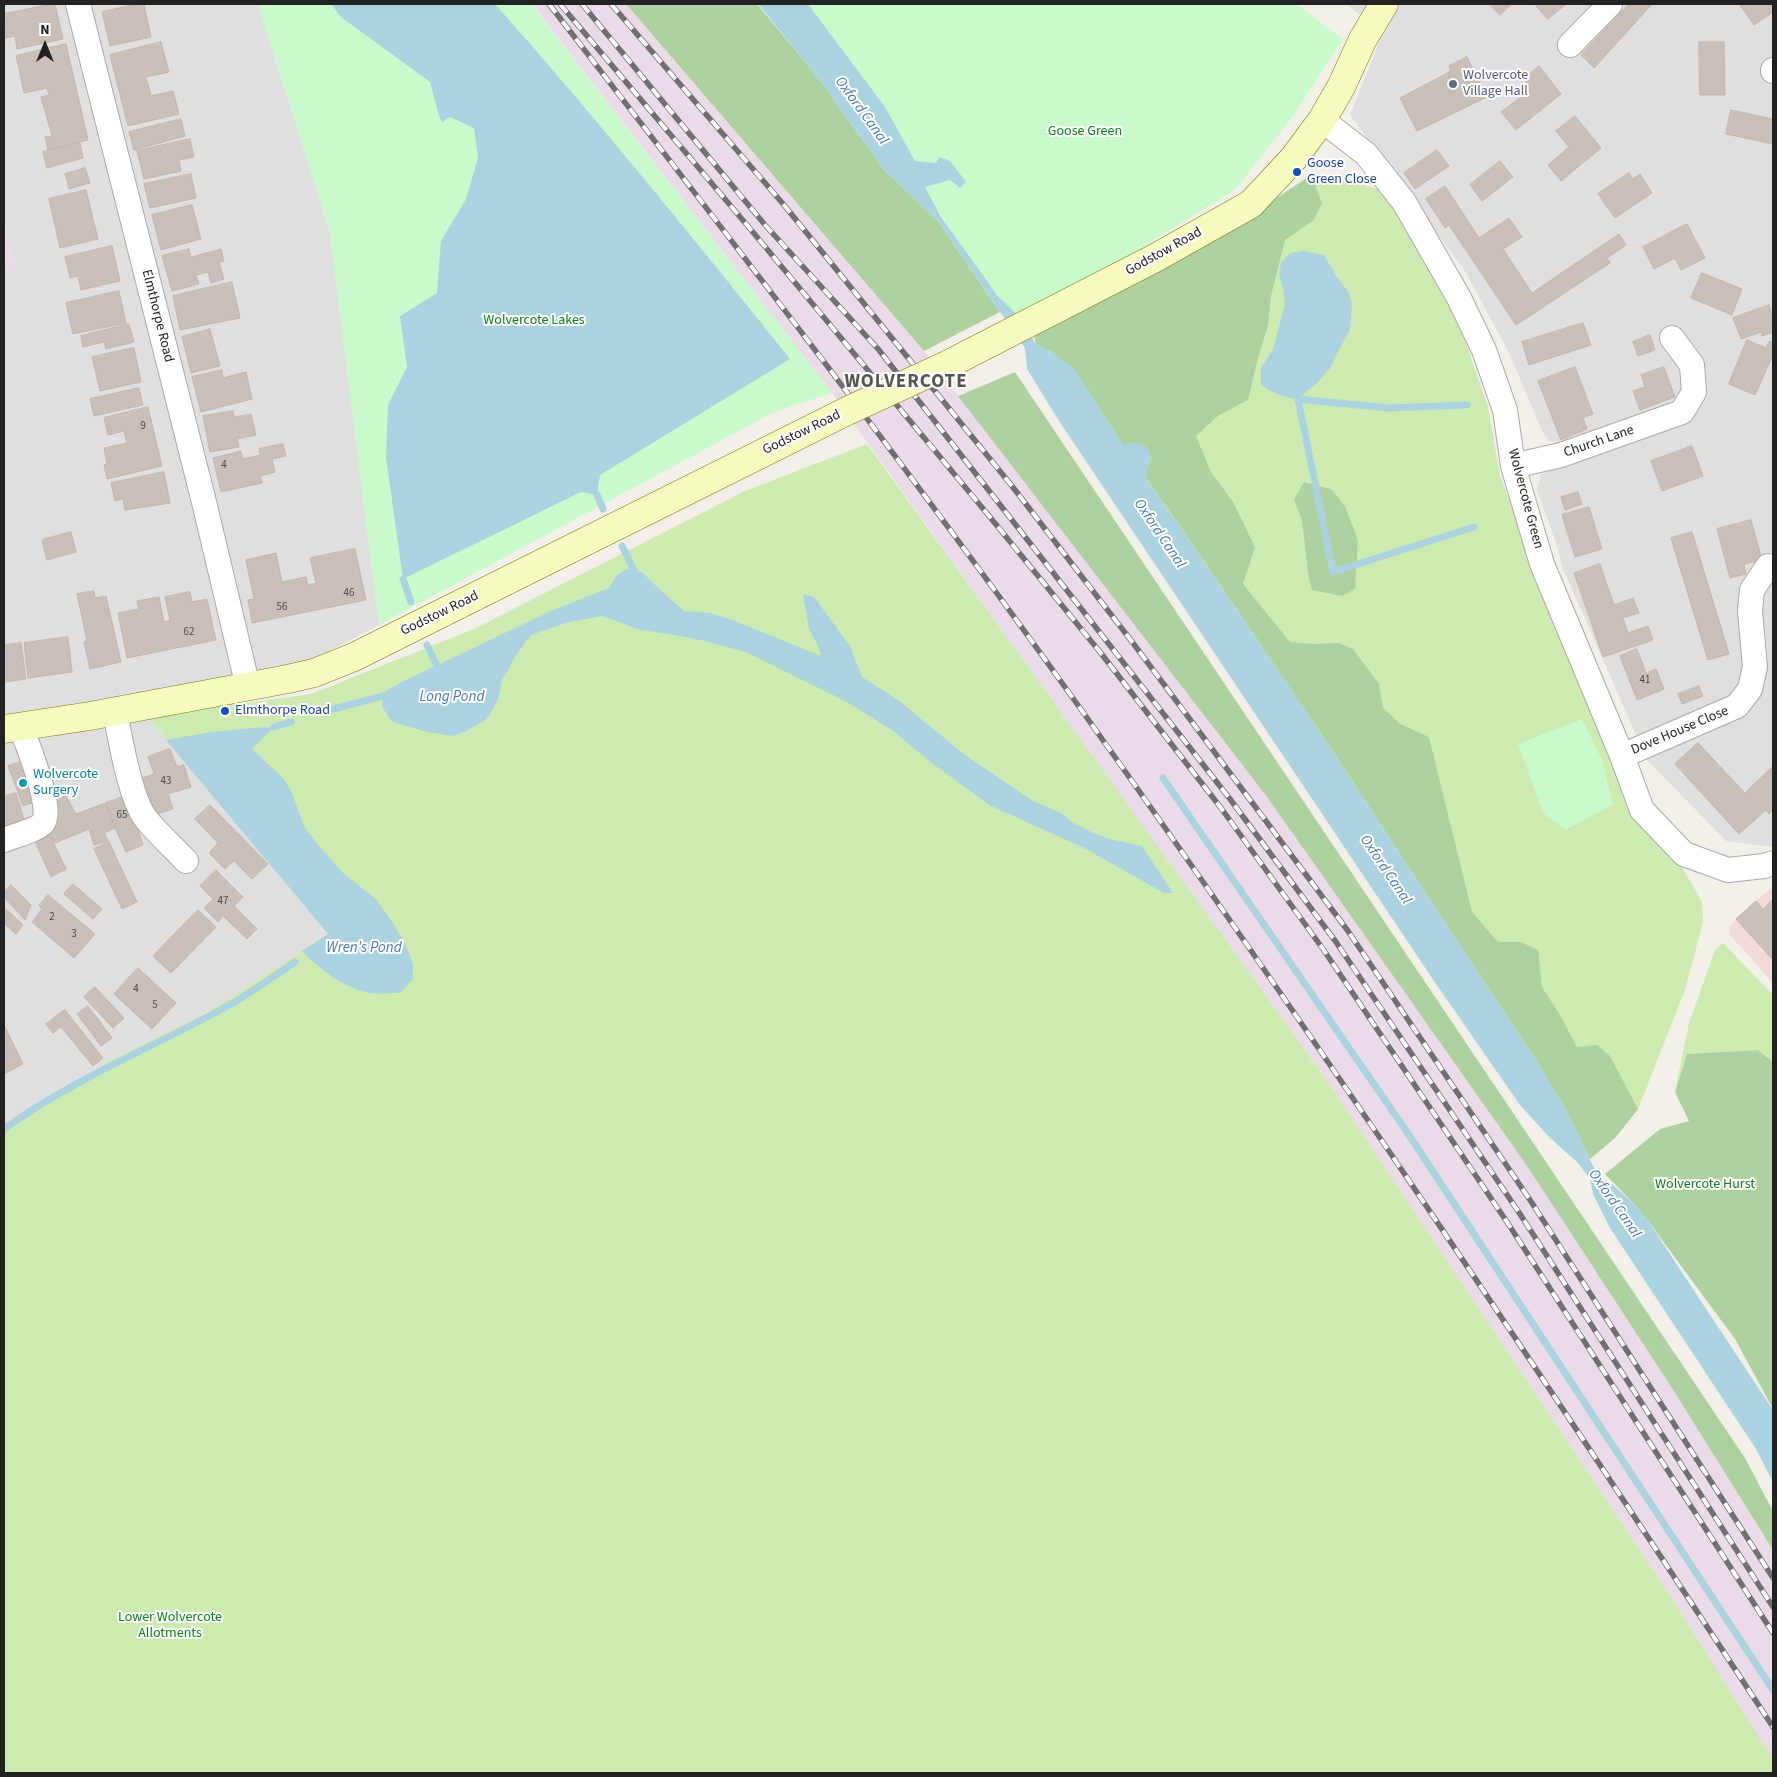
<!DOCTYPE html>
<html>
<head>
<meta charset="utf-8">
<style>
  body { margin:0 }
  #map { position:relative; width:1777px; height:1777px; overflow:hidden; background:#f2efe9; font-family:"Source Sans 3",sans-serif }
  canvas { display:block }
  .frame { position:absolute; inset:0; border:5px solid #222; pointer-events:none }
  .north { position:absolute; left:20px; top:20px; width:50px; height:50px; -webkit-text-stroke:4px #fff; paint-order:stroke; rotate:0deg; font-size:14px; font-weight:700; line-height:20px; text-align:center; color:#222 }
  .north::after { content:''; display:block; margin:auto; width:18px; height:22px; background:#222; clip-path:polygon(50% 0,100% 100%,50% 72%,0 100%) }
</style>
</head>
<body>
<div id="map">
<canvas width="1777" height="1777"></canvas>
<div class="frame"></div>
<div class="north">N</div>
</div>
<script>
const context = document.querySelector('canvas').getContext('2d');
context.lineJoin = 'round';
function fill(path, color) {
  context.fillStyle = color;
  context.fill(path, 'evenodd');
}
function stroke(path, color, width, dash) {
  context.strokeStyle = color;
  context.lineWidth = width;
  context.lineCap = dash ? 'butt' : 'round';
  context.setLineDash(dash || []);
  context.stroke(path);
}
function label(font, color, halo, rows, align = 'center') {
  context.font = font + ' "Source Sans 3",sans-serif';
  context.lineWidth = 4;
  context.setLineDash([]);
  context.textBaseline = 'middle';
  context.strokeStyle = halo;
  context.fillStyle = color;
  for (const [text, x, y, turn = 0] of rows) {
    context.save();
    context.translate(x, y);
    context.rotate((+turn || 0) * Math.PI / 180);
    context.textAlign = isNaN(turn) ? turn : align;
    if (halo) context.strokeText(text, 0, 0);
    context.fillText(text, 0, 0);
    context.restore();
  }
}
fill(new Path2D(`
  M 4,4 L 258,4 L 330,232 L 379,625 L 311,661 L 142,710 L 328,934 L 206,1013 L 109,1061 L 4,1132 Z
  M 1346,4 L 1773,4 L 1773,847 L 1726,841 L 1647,760 L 1563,569 L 1555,540 L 1537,490 L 1541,475 L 1546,472 L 1566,466 L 1561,442 L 1549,441 L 1543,433 L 1508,351 L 1465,271 L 1350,115 L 1383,33 Z`), '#e0dfdf');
fill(new Path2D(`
  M 1773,887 L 1773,983 L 1730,935 L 1730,926 L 1750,905 Z`), '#f2dad9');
fill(new Path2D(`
  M 532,4 L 626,4 L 924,351 L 1267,797 L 1527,1166 L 1670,1385 L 1773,1550 L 1773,1759 L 1671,1597 L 1321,1072 L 1083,744 L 832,393 Z
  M 4,221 L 16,268 L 4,271 Z`), '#ebdbe8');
fill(new Path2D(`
  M 1311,175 L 1356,183 L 1376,188 L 1385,193 L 1408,230 L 1455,312 L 1488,407 L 1500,476 L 1532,560 L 1678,860 L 1702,902 L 1703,922 L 1685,990 L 1638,1109 L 1615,1138 L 1590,1159 L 1467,956 L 1336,755 L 1052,352 L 1036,344 L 1033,330 L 1252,215 Z
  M 867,444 L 1321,1072 L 1671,1597 L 1773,1759 L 1773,1773 L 4,1773 L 4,1132 L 109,1061 L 206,1013 L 328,934 L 142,710 L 255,702 L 311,694 L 474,629 L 745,491 Z
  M 1723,943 L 1773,995 L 1773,1062 L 1758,1050 L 1687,1054 L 1675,1092 L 1689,1023 L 1715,950 Z`), '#cdebb0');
fill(new Path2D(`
  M 626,4 L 757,4 L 816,75 L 885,171 L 937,220 L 1000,312 L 924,351 Z
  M 1311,175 L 1322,203 L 1314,220 L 1285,240 L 1271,296 L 1268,326 L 1258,358 L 1248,400 L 1219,415 L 1196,436 L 1211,472 L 1233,502 L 1255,547 L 1243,584 L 1290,642 L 1313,644 L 1339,643 L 1353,649 L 1379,684 L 1383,708 L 1400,724 L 1429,737 L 1472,912 L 1498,942 L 1521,942 L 1538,950 L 1542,987 L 1560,1015 L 1577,1047 L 1597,1045 L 1610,1056 L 1638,1109 L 1615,1138 L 1590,1159 L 1567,1111 L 1536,1060 C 1407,865 1280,668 1145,476 L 1152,457 L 1136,443 L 1123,445 L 1101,410 L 1052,352 L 1036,344 L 1033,330 L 1252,215 Z
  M 1015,372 L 1745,1458 L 1773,1511 L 1773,1550 L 1670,1385 L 1527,1166 L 1267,797 L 958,396 Z
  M 1304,482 L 1331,489 L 1345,506 L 1358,540 L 1355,589 L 1342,596 L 1312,590 L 1308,573 L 1302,520 L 1294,499 Z
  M 1758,1050 L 1773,1062 L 1773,1409 L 1735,1339 L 1648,1221 L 1635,1205 L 1605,1174 L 1660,1129 L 1689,1121 L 1675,1092 L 1687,1054 Z`), '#add19e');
fill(new Path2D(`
  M 258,4 L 531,4 L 832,393 L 776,411 L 379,625 L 330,232 Z
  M 808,4 L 1296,4 L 1343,39 L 1294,115 L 1235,190 L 1059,298 L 1018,316 C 980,279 950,233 925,187 L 950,180 L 936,163 L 915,161 L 885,107 Z
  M 1582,719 L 1602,760 L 1613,804 L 1566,830 L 1543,813 L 1518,744 Z`), '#c8facc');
fill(new Path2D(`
  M 331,4 L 495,4 C 597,119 694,239 790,359 L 600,475 L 597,495 L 581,492 L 403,579 L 386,457 L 388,405 L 407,367 L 400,316 L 437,293 L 441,241 L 466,199 L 478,158 L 474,128 L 450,117 L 442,122 L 439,116 L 430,82 L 341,17 Z
  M 758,4 L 808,4 L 885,107 L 915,161 L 936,163 L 939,157 L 950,161 L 966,182 L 960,188 L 950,180 L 925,187 L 941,217 L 997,295 L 1018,316 L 1036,344 L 1052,352 L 1074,369 L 1123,444 L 1136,443 L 1146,446 L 1152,457 L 1145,477 C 1280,668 1407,865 1536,1060 L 1567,1111 L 1593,1166 L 1602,1178 L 1611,1183 L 1635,1205 L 1648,1221 L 1773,1410 L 1773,1482 L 1756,1449 L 1610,1228 L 1593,1194 L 1590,1179 L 1578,1163 L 1550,1138 L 1520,1105 L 1436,984 L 1059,421 L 1027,369 L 1025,348 L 937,220 L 885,171 L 816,75 Z
  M 1304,251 L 1324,255 L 1337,277 L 1349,293 L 1352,305 L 1350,329 L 1330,368 L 1317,383 L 1298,399 C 1283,397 1273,394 1261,384 L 1261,367 L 1273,350 L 1285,304 L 1283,288 L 1279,276 L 1281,263 L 1290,253 Z
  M 626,569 L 642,572 L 657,587 L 684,611 L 710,613 L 730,619 L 821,656 L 818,646 L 809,629 L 803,594 L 814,597 L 850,646 L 862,677 L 898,700 L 965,755 L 1033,801 L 1061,813 L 1072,822 L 1093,833 L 1113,840 L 1142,846 L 1173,893 L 1164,893 L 1084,848 L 991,806 L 933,764 L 892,730 L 845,701 L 746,652 L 705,641 L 670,634 L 640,630 L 603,616 L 569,622 L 531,635 L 515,657 L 502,680 L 498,700 L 487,719 L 466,731 L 453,736 L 427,732 L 393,722 L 382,707 L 384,692 L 404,681 L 551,611 L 609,588 L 616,576 Z
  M 274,727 L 252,749 L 284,779 L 291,791 L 305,828 L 320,847 L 343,873 L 376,899 L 395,926 L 408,950 L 413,964 L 413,979 L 400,993 C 389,993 375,995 365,992 C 340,985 319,969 302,951 L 328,934 L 166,740 C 202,733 238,728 274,727 Z`), '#aad3df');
stroke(new Path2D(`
  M 1467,405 L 1388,408 L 1298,399 L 1333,572 L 1474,527
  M 597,495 L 603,509
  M 622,546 L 634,570
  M 403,579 L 411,602
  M 427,645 L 437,666
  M 326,711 L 383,696
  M 274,727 L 291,722
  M 1163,778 L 1409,1135 L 1773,1690
  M 4,1129 C 72,1080 151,1048 224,1008 C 248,995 271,978 295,962`), '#aad3df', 7);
const building = new Path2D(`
  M 52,4 L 55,4 L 63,39 L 17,49 L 15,36 L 6,38 L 4,26 L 4,14 Z
  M 138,4 L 144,4 L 151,37 L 110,46 L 102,12 Z
  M 1490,4 L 1512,4 L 1500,15 Z
  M 1535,4 L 1566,4 L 1548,19 Z
  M 1629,4 L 1652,4 L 1594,68 L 1581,55 Z
  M 1742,4 L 1773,4 L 1773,12 L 1754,25 L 1740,5 Z
  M 161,42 L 169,72 L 146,77 L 151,96 L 173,91 L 179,114 L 128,126 L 110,55 Z
  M 1699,42 L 1724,42 L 1725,95 L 1700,95 Z
  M 66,44 L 88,140 L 48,150 L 45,137 L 52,136 L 41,97 L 49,95 L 47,88 L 24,93 L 16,56 Z
  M 1467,57 L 1487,97 L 1417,131 L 1400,98 L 1451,71 L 1449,66 Z
  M 1539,66 L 1561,94 L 1516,130 L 1501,112 L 1522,96 L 1517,90 L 1527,82 L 1524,79 Z
  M 1731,110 L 1773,119 L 1773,144 L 1726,134 Z
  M 1575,116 L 1601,148 L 1561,181 L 1548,165 L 1569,147 L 1556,131 Z
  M 181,119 L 185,136 L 134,150 L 129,132 Z
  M 190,139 L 194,157 L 179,160 L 181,171 L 144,179 L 137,151 Z
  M 80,143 L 83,158 L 47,168 L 43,152 Z
  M 1437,150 L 1449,166 L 1415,189 L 1404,173 Z
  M 1500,161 L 1513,177 L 1482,201 L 1470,185 Z
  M 85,168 L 90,183 L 69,189 L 65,174 Z
  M 1629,173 L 1633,179 L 1640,174 L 1652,193 L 1615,218 L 1598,194 Z
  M 191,174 L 196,198 L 150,208 L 144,184 Z
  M 1445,186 L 1479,238 L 1509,218 L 1522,237 L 1503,249 L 1532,293 L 1619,234 L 1626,245 L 1607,258 L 1610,263 L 1516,325 L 1449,225 L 1445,228 L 1426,199 Z
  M 86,190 L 98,239 L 60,248 L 49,199 Z
  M 192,205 L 201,239 L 161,250 L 152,215 Z
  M 1687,224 L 1705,258 L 1681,270 L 1675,258 L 1654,269 L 1643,247 Z
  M 112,246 L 120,281 L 81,290 L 78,276 L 70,278 L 65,257 Z
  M 189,249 L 191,257 L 221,249 L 224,261 L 219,262 L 224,279 L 211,283 L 208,272 L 196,275 L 199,284 L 172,291 L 162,256 Z
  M 1702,273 L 1742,289 L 1732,315 L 1691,298 Z
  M 232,282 L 240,318 L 180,330 L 173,296 Z
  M 119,291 L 126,323 L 73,334 L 66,303 Z
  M 1769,305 L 1773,318 L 1773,332 L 1762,336 L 1761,332 L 1741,339 L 1733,318 Z
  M 1583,323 L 1591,345 L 1529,365 L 1522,342 Z
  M 129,324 L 134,342 L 106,349 L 104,342 L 83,347 L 81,336 Z
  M 210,329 L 220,366 L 191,373 L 182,337 Z
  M 1650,335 L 1655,350 L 1638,356 L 1633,342 Z
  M 1747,340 L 1766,348 L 1769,341 L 1773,343 L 1773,355 L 1755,395 L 1729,384 Z
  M 134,348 L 141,382 L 100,391 L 92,357 Z
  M 1575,367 L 1593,414 L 1583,418 L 1587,429 L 1561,440 L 1538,381 Z
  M 1664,367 L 1675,397 L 1640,410 L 1633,391 L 1645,387 L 1641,375 Z
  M 222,370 L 223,378 L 246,372 L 252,399 L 201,412 L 192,377 Z
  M 139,388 L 143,405 L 94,416 L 90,399 Z
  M 148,407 L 162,466 L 107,479 L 104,465 L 107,464 L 104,448 L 127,443 L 124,431 L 108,435 L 104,418 Z
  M 233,411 L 234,417 L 251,414 L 256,435 L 237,439 L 239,447 L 210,452 L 203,416 Z
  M 283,444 L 286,456 L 272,459 L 275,472 L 260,476 L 262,483 L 221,492 L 213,458 L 241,451 L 243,459 L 260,455 L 259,449 Z
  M 1692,446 L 1703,476 L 1662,491 L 1651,461 Z
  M 164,472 L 170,503 L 125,510 L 123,499 L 115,501 L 111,483 Z
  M 1578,492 L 1582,504 L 1565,510 L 1561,497 Z
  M 1589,507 L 1602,549 L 1575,557 L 1562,515 Z
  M 1751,520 L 1762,560 L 1744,564 L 1746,574 L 1730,578 L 1717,529 Z
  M 71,532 L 76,552 L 47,560 L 42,540 Z
  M 1692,532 L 1729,654 L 1708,660 L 1671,538 Z
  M 355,549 L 366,600 L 252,623 L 248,600 L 254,599 L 246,560 L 276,553 L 282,582 L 306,577 L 308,585 L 316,583 L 310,558 Z
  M 1600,564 L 1614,605 L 1633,598 L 1639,613 L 1623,618 L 1628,633 L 1648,626 L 1653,640 L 1603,657 L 1574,573 Z
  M 94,591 L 95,598 L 106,596 L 121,662 L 90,669 L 84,642 L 87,641 L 77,594 Z
  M 190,592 L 192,602 L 207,599 L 216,640 L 127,658 L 118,613 L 139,609 L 137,601 L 159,597 L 164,622 L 170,620 L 165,597 Z
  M 68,637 L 72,672 L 28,678 L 24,643 Z
  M 21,643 L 26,679 L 4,682 L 4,645 Z
  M 1637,649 L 1646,673 L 1656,669 L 1664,689 L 1637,700 L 1620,656 Z
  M 1699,686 L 1703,696 L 1682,704 L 1678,694 Z
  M 1698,743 L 1745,793 L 1773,766 L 1773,810 L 1769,814 L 1766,810 L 1739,834 L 1675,764 Z
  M 170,749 L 177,767 L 184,765 L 191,787 L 168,794 L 173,809 L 154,815 L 142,778 L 154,774 L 148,757 Z
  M 23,761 L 38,801 L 23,806 L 8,766 Z
  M 16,793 L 25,822 L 4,829 L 4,797 Z
  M 128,795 L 143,845 L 126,852 L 115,828 L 106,803 Z
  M 66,796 L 76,814 L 106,803 L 115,828 L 104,833 L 108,841 L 94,845 L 89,829 L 55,843 L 47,829 L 56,825 L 48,804 Z
  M 210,805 L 268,864 L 252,879 L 234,861 L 225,869 L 209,853 L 218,843 L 195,819 Z
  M 47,829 L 66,869 L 51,877 L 32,835 Z
  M 109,842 L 137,902 L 122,909 L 94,849 Z
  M 216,870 L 243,897 L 234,906 L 257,929 L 247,939 L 223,916 L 218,922 L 204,908 L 213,899 L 200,886 Z
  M 73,884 L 102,909 L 93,919 L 64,894 Z
  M 11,885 L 31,905 L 25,920 L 4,897 L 4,892 Z
  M 48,895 L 95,934 L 74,958 L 32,922 L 42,909 L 39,906 Z
  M 1773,899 L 1773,960 L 1736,919 L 1756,901 L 1763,909 Z
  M 4,907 L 23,925 L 16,934 L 4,923 Z
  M 198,910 L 216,927 L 171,973 L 153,956 Z
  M 138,968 L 176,1003 L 152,1029 L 114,994 Z
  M 95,987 L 124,1018 L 113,1028 L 84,997 Z
  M 88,1006 L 112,1038 L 101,1046 L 77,1014 Z
  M 65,1010 L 103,1058 L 93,1066 L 61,1027 L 53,1033 L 46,1024 Z
  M 4,1025 L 23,1064 L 4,1074 Z`);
fill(building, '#c7bfb8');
stroke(building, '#c4b6ab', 1);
const street = new Path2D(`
  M 78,4 L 204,502 L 248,687
  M 1570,45 L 1610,4
  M 1773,71 L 1773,70
  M 1322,120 L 1366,154 L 1404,202 L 1459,298 L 1484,350 L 1505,410 L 1513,466 L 1542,564 L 1622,756 L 1642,810 L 1684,854 L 1728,870 L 1764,866 L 1773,863
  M 1513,466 L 1561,455 L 1682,412 L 1694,392 L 1692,365 L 1672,338
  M 115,711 C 120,738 130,798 146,819 C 158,834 173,847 186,861
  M 1622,756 L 1737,706 L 1750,689 L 1755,667 L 1750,611 L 1752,590 L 1768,566
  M 4,840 C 13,836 37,830 43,823 C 54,810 27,742 20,726`);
const secondary = new Path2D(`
  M 947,365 L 1155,258 L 1251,204 L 1293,159 L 1322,120 L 1341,87 L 1363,39 L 1384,4
  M 4,729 L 90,716 L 288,679 L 314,673 L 354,657 L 847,411`);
stroke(street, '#a9a9a9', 26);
stroke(secondary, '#707d05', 29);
stroke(street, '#fff', 24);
stroke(secondary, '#f7fabf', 28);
const rail = new Path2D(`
  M 549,4 C 729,237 909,469 1080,708 C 1319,1042 1548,1384 1773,1727
  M 560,4 L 752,231 L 985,511 L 1100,652 L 1221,808 L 1323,949 L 1507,1222 L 1773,1633
  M 582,4 L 765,225 L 879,350 L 1230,799 L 1336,942 L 1520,1214 L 1773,1607
  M 611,4 L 784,205 L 1012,486 L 1133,643 L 1348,931 L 1532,1203 L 1773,1578`);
stroke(rail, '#707070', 5.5);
stroke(rail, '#fff', 4, [11]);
const secondaryBridge = new Path2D(`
  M 847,411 L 947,365`);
stroke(secondaryBridge, '#707d05', 29, []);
stroke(secondaryBridge, '#f7fabf', 28);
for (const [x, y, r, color] of [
  [1453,84,5,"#5c6f8a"],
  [1297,172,5,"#1a4fb4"],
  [225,711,5,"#1a4fb4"],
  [23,783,5,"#0f9aa8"]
]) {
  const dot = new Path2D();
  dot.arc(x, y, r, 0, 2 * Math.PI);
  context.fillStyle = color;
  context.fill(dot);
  stroke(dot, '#fff', 2);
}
label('11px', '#4b4948', null, [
  ["9",143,427],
  ["4",224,466],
  ["46",349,594],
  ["56",282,608],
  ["62",189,633],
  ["41",1645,681],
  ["43",166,782],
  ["65",122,816],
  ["47",223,902],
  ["2",52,918],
  ["3",74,935],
  ["4",136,990],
  ["5",155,1006]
]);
label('14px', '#4e5e75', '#fff', [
  ["Wolvercote",1463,76],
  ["Village Hall",1463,92]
], 'left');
label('14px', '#0c8416', '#fff', [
  ["Goose Green",1085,132],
  ["Wolvercote Lakes",534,321],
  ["Wolvercote Hurst",1705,1185],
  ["Lower Wolvercote",170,1618],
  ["Allotments",170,1634]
]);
label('14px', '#164399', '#fff', [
  ["Goose",1307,164],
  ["Green Close",1307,180],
  ["Elmthorpe Road",235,711]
], 'left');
label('14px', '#222', '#fff', [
  ["Godstow Road",1164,252,-29],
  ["Elmthorpe Road",157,316,76],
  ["Godstow Road",802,433,-26],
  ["Church Lane",1599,442,-19],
  ["Wolvercote Green",1525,499,75],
  ["Godstow Road",440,614,-26],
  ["Dove House Close",1680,731,-23]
]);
label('14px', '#0d838f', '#fff', [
  ["Wolvercote",33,775],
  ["Surgery",33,791]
], 'left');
label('italic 15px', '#4a7aab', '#fff', [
  ["Oxford Canal",861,111,54],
  ["Oxford Canal",1159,534,56],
  ["Long Pond",452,698],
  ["Oxford Canal",1385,870,56],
  ["Wren's Pond",364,949],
  ["Oxford Canal",1614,1204,55]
]);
context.letterSpacing = '1px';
label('bold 19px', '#555', '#fff', [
  ["WOLVERCOTE",906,383]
]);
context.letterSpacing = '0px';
</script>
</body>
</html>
